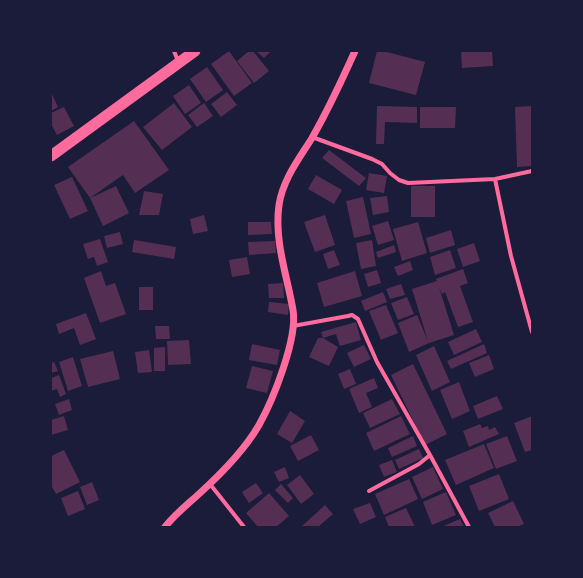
<!DOCTYPE html>
<html>
<head>
<meta charset="utf-8">
<style>
  body { margin:0 }
  #map { position:relative; width:583px; height:578px; overflow:hidden; background:#1b1b3a; font-family:"Space Grotesk",sans-serif }
  canvas { display:block }
  .frame { position:absolute; inset:0; border:52px solid #1b1b3a; pointer-events:none }
</style>
</head>
<body>
<div id="map">
<canvas width="583" height="578"></canvas>
<div class="frame"></div>
</div>
<script>
const context = document.querySelector('canvas').getContext('2d');
context.lineJoin = 'round';
function fill(path, color) {
  context.fillStyle = color;
  context.fill(path, 'evenodd');
}
function stroke(path, color, width, dash) {
  context.strokeStyle = color;
  context.lineWidth = width;
  context.lineCap = dash ? 'butt' : 'round';
  context.setLineDash(dash || []);
  context.stroke(path);
}
fill(new Path2D(`
  M 229,51 L 252,83 L 234,96 L 211,64 Z
  M 249,51 L 253,51 L 269,71 L 254,83 L 237,61 Z
  M 256,51 L 271,51 L 264,58 Z
  M 377,51 L 383,51 L 425,62 L 416,95 L 369,83 Z
  M 461,51 L 492,51 L 493,66 L 462,68 Z
  M 207,67 L 223,90 L 206,102 L 190,79 Z
  M 189,85 L 201,103 L 185,114 L 173,96 Z
  M 51,92 L 58,107 L 51,111 Z
  M 227,92 L 237,105 L 221,117 L 211,104 Z
  M 174,103 L 192,127 L 162,150 L 143,127 Z
  M 204,103 L 213,116 L 197,127 L 188,115 Z
  M 377,106 L 417,107 L 417,123 L 385,122 L 384,144 L 376,144 Z
  M 532,106 L 532,166 L 517,167 L 515,107 Z
  M 64,107 L 74,126 L 57,135 L 51,124 L 51,113 Z
  M 420,107 L 456,107 L 455,128 L 420,128 Z
  M 134,121 L 169,170 L 135,193 L 123,175 L 90,198 L 68,167 Z
  M 329,150 L 366,178 L 359,186 L 322,158 Z
  M 369,173 L 387,176 L 384,193 L 366,190 Z
  M 316,175 L 342,190 L 334,204 L 308,189 Z
  M 72,177 L 88,211 L 70,219 L 54,185 Z
  M 116,186 L 129,213 L 103,226 L 90,198 Z
  M 411,186 L 435,186 L 435,217 L 411,217 Z
  M 144,191 L 163,194 L 159,215 L 139,215 Z
  M 387,196 L 389,212 L 373,215 L 370,198 Z
  M 363,197 L 371,234 L 354,238 L 346,201 Z
  M 204,215 L 208,231 L 193,234 L 190,219 Z
  M 325,215 L 335,245 L 315,252 L 304,222 Z
  M 388,221 L 394,240 L 378,245 L 372,226 Z
  M 248,222 L 271,222 L 272,234 L 248,235 Z
  M 418,222 L 427,253 L 402,261 L 393,229 Z
  M 451,230 L 455,245 L 430,253 L 426,238 Z
  M 120,232 L 123,244 L 107,248 L 104,236 Z
  M 100,239 L 108,262 L 97,266 L 94,257 L 88,259 L 83,244 Z
  M 134,240 L 176,247 L 174,259 L 132,252 Z
  M 372,240 L 376,266 L 361,269 L 356,243 Z
  M 275,241 L 276,253 L 249,255 L 248,242 Z
  M 474,243 L 480,261 L 463,267 L 457,249 Z
  M 394,245 L 396,252 L 378,258 L 376,252 Z
  M 334,250 L 340,265 L 328,269 L 323,254 Z
  M 450,250 L 456,268 L 435,275 L 430,257 Z
  M 247,257 L 250,274 L 232,277 L 229,260 Z
  M 410,261 L 413,270 L 398,276 L 394,267 Z
  M 463,269 L 468,283 L 460,286 L 473,322 L 458,327 L 445,292 L 442,294 L 439,287 L 454,335 L 429,343 L 409,352 L 398,323 L 417,315 L 428,341 L 412,289 L 437,281 L 436,279 Z
  M 377,270 L 381,283 L 368,287 L 364,274 Z
  M 101,271 L 106,286 L 115,283 L 126,314 L 100,323 L 84,278 Z
  M 355,271 L 362,296 L 324,307 L 317,283 Z
  M 283,283 L 284,298 L 269,298 L 268,284 Z
  M 401,284 L 405,295 L 390,299 L 386,289 Z
  M 139,287 L 153,287 L 153,310 L 139,310 Z
  M 383,292 L 387,302 L 365,311 L 361,301 Z
  M 407,297 L 414,314 L 398,320 L 391,303 Z
  M 269,302 L 289,304 L 288,315 L 268,312 Z
  M 386,305 L 398,333 L 381,340 L 369,311 Z
  M 86,313 L 96,339 L 80,345 L 74,328 L 59,334 L 56,324 Z
  M 356,322 L 361,340 L 340,346 L 336,334 L 323,338 L 338,347 L 329,366 L 309,357 L 318,338 L 323,338 L 321,332 Z
  M 155,326 L 169,326 L 170,339 L 156,339 Z
  M 476,329 L 482,342 L 454,355 L 448,342 Z
  M 189,340 L 191,364 L 168,365 L 167,341 Z
  M 252,344 L 280,350 L 277,365 L 249,360 Z
  M 484,344 L 487,353 L 451,369 L 447,361 Z
  M 364,345 L 371,359 L 354,367 L 347,353 Z
  M 434,346 L 450,382 L 432,391 L 416,355 Z
  M 165,347 L 165,371 L 154,371 L 154,348 Z
  M 149,350 L 152,372 L 138,373 L 135,352 Z
  M 113,351 L 120,379 L 88,387 L 80,359 Z
  M 489,355 L 494,369 L 475,377 L 469,363 Z
  M 73,357 L 82,386 L 68,391 L 59,362 Z
  M 54,362 L 58,371 L 51,373 L 51,363 Z
  M 413,364 L 447,434 L 425,445 L 391,375 Z
  M 252,366 L 273,371 L 267,393 L 246,388 Z
  M 350,369 L 356,384 L 344,389 L 338,374 Z
  M 59,375 L 66,394 L 60,397 L 57,389 L 51,391 L 51,378 Z
  M 374,378 L 378,388 L 366,393 L 372,407 L 359,413 L 349,389 Z
  M 459,382 L 470,411 L 452,419 L 440,390 Z
  M 497,396 L 503,409 L 478,419 L 473,406 Z
  M 69,399 L 72,410 L 59,415 L 55,404 Z
  M 392,399 L 400,414 L 370,428 L 363,413 Z
  M 290,411 L 305,421 L 292,443 L 277,434 Z
  M 64,416 L 68,430 L 51,435 L 51,420 Z
  M 401,416 L 410,434 L 374,451 L 366,433 Z
  M 532,416 L 532,450 L 525,452 L 514,423 Z
  M 480,424 L 482,428 L 488,426 L 489,430 L 495,427 L 499,434 L 469,447 L 463,431 Z
  M 311,435 L 319,450 L 298,461 L 290,446 Z
  M 413,436 L 417,446 L 392,457 L 388,448 Z
  M 507,436 L 517,461 L 496,469 L 486,444 Z
  M 484,444 L 494,468 L 456,485 L 445,460 Z
  M 419,449 L 423,458 L 399,469 L 395,460 Z
  M 64,450 L 80,482 L 56,494 L 51,485 L 51,456 Z
  M 392,460 L 397,472 L 384,477 L 379,465 Z
  M 285,467 L 289,478 L 279,482 L 274,472 Z
  M 433,467 L 443,489 L 422,499 L 412,477 Z
  M 499,474 L 509,499 L 479,511 L 469,486 Z
  M 300,475 L 314,494 L 301,504 L 287,485 Z
  M 409,479 L 418,499 L 384,515 L 375,494 Z
  M 92,482 L 99,500 L 87,505 L 80,487 Z
  M 256,483 L 263,493 L 249,503 L 242,492 Z
  M 281,484 L 293,498 L 288,503 L 275,490 Z
  M 78,491 L 85,509 L 68,516 L 61,498 Z
  M 446,492 L 456,515 L 432,525 L 423,502 Z
  M 269,493 L 289,516 L 276,527 L 258,527 L 246,513 Z
  M 513,501 L 524,524 L 517,527 L 495,527 L 488,513 Z
  M 370,503 L 376,517 L 360,524 L 353,509 Z
  M 325,505 L 333,514 L 318,527 L 301,527 Z
  M 406,508 L 415,527 L 389,527 L 385,517 Z
  M 460,519 L 464,527 L 441,527 Z`), '#542f53');
stroke(new Path2D(`
  M 174,51 L 178,61
  M 312,137 L 372,159 L 382,164 L 390,173 L 399,180 L 408,183 L 495,179 L 532,171
  M 495,179 L 511,256 L 532,332
  M 293,326 L 348,316 L 352,315 L 358,319 L 377,362 L 430,455 L 419,464 L 369,491
  M 430,455 L 469,527
  M 210,484 L 244,527`), '#ff6b9d', 4);
stroke(new Path2D(`
  M 165,527 C 175,514 188,504 200,493 C 222,473 244,451 259,425 C 273,400 298,338 293,310 C 287,275 274,241 279,205 C 283,179 299,159 312,138 C 328,110 342,80 355,51`), '#ff6b9d', 7);
stroke(new Path2D(`
  M 51,156 L 195,51`), '#ff6b9d', 11);
</script>
</body>
</html>
